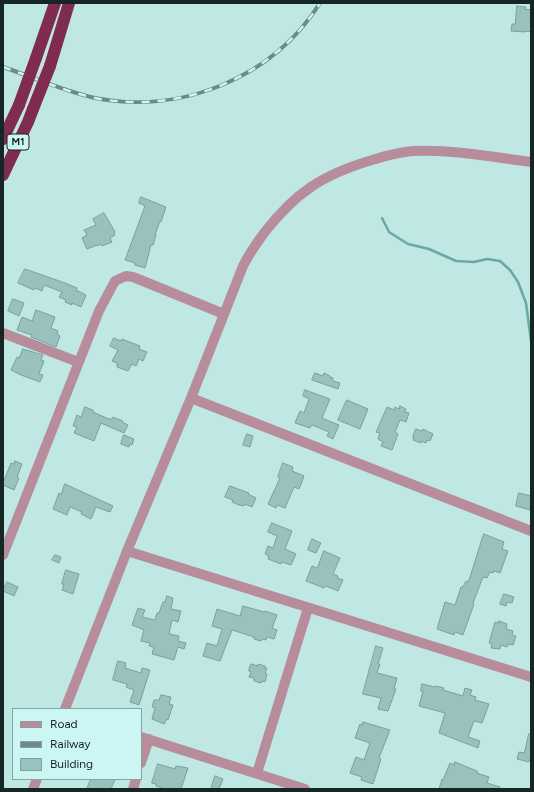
<!DOCTYPE html>
<html>
<head>
<meta charset="utf-8">
<style>
  body { margin:0 }
  #map { position:relative; width:534px; height:792px; overflow:hidden; background:#bfe8e5; font-family:Figtree,sans-serif }
  canvas { display:block }
  .frame { position:absolute; inset:0; border:4px solid #162625; pointer-events:none }
  .legend { position:absolute; left:12px; top:708px; width:130px; height:72px; box-sizing:border-box; background:#ccf6f3; border:1px solid #83a3a1; margin:0; padding:5px 7px; list-style:none; font-size:12px; color:#162625 }
  .legend li { display:flex; align-items:center; gap:8px; height:20px }
  .legend b { width:20px; border:1px solid #83a3a1 }
</style>
</head>
<body>
<div id="map">
<canvas width="534" height="792"></canvas>
<div class="frame"></div>
<ul class="legend">
<li><b style="height:5px;background:#b88d9b"></b>Road</li>
<li><b style="height:5px;background:#6e8a88"></b>Railway</li>
<li><b style="height:11px;background:#99c2bf"></b>Building</li>
</ul>
</div>
<script>
const context = document.querySelector('canvas').getContext('2d');
context.lineJoin = 'round';
function stroke(path, color, width, dash) {
  context.strokeStyle = color;
  context.lineWidth = width;
  context.lineCap = dash ? 'butt' : 'round';
  context.setLineDash(dash || []);
  context.stroke(path);
}
function fill(path, color) {
  context.fillStyle = color;
  context.fill(path, 'evenodd');
}
function label(font, color, halo, rows, align = 'center') {
  context.font = font + ' Figtree,sans-serif';
  context.lineWidth = 3;
  context.setLineDash([]);
  context.textBaseline = 'middle';
  context.strokeStyle = halo;
  context.fillStyle = color;
  for (const [text, x, y, turn = 0] of rows) {
    context.save();
    context.translate(x, y);
    context.rotate((+turn || 0) * Math.PI / 180);
    context.textAlign = isNaN(turn) ? turn : align;
    if (halo) context.strokeText(text, 0, 0);
    context.fillText(text, 0, 0);
    context.restore();
  }
}
stroke(new Path2D(`
  M 382,218 L 389,232 L 408,244 L 429,249 L 456,261 L 474,262 L 487,259 L 500,261 L 510,270 L 518,282 L 526,303 L 531,341`), '#6ba8a5', 2.5);
const building = new Path2D(`
  M 517,6 L 526,7 L 525,9 L 531,10 L 531,32 L 525,31 L 525,32 L 511,31 L 512,24 L 515,24 Z
  M 141,197 L 166,207 L 161,222 L 160,221 L 155,235 L 156,235 L 153,245 L 151,245 L 145,268 L 135,265 L 135,263 L 125,260 L 145,206 L 139,203 Z
  M 104,213 L 115,232 L 114,233 L 115,235 L 110,238 L 112,242 L 102,246 L 101,244 L 98,246 L 97,245 L 87,249 L 82,238 L 87,235 L 84,230 L 96,225 L 93,219 Z
  M 25,269 L 65,283 L 77,288 L 76,290 L 86,295 L 81,307 L 72,303 L 72,305 L 65,302 L 66,300 L 59,297 L 62,292 L 44,285 L 42,291 L 35,288 L 34,290 L 18,283 Z
  M 13,299 L 24,303 L 19,316 L 8,311 Z
  M 36,310 L 55,317 L 51,328 L 58,331 L 57,334 L 60,336 L 56,347 L 31,337 L 32,335 L 17,330 L 22,317 L 32,321 Z
  M 114,338 L 121,341 L 122,339 L 140,346 L 139,349 L 147,352 L 143,361 L 139,359 L 136,366 L 132,364 L 128,371 L 117,367 L 117,363 L 112,361 L 118,350 L 110,346 Z
  M 23,349 L 43,355 L 41,360 L 44,361 L 39,374 L 43,375 L 40,382 L 21,375 L 11,370 L 17,357 L 19,358 Z
  M 315,373 L 323,376 L 324,373 L 330,376 L 330,377 L 333,378 L 333,381 L 340,383 L 338,389 L 312,380 Z
  M 305,390 L 330,399 L 322,418 L 339,425 L 333,439 L 327,436 L 329,432 L 312,425 L 310,428 L 295,423 L 300,411 L 304,413 L 309,399 L 303,396 Z
  M 347,400 L 368,409 L 360,429 L 338,420 Z
  M 400,406 L 406,409 L 405,412 L 409,413 L 406,422 L 400,420 L 395,432 L 398,434 L 392,450 L 381,446 L 383,442 L 378,439 L 380,433 L 376,432 L 387,407 L 394,410 L 395,407 L 399,409 Z
  M 85,407 L 93,410 L 93,412 L 109,419 L 112,419 L 113,417 L 123,421 L 122,422 L 128,425 L 124,433 L 101,423 L 94,441 L 74,433 L 77,427 L 73,426 L 77,415 L 81,417 Z
  M 416,429 L 422,431 L 423,429 L 433,434 L 430,441 L 427,440 L 426,443 L 421,441 L 421,443 L 413,440 L 414,437 L 413,437 Z
  M 247,434 L 253,436 L 250,447 L 243,445 Z
  M 124,435 L 134,439 L 132,445 L 130,444 L 129,447 L 121,444 Z
  M 15,461 L 22,464 L 17,477 L 19,478 L 14,490 L 3,485 L 3,483 L 11,463 L 14,464 Z
  M 283,463 L 293,467 L 292,471 L 304,476 L 299,489 L 294,487 L 285,508 L 277,505 L 276,508 L 268,504 L 280,478 L 278,477 Z
  M 65,484 L 113,506 L 110,512 L 96,507 L 91,519 L 81,514 L 82,512 L 70,507 L 67,515 L 53,509 L 59,493 L 61,494 Z
  M 230,486 L 249,493 L 248,494 L 256,498 L 252,507 L 245,504 L 244,506 L 239,505 L 232,502 L 233,500 L 225,497 Z
  M 519,493 L 531,496 L 530,510 L 516,506 Z
  M 272,523 L 292,531 L 285,549 L 296,554 L 291,565 L 282,562 L 281,564 L 268,559 L 269,556 L 265,554 L 268,546 L 273,548 L 277,536 L 268,532 Z
  M 484,534 L 504,542 L 502,549 L 508,551 L 500,573 L 494,571 L 493,573 L 490,572 L 487,578 L 483,577 L 473,603 L 474,604 L 463,635 L 455,632 L 454,635 L 437,629 L 445,602 L 455,605 L 461,587 L 463,587 L 466,581 L 468,582 Z
  M 312,539 L 321,543 L 316,553 L 308,550 Z
  M 324,551 L 340,558 L 333,574 L 338,576 L 337,578 L 343,580 L 338,591 L 326,586 L 324,588 L 306,581 L 312,566 L 317,568 Z
  M 55,555 L 61,557 L 59,563 L 52,560 Z
  M 66,570 L 79,574 L 73,594 L 62,590 L 64,584 L 62,584 Z
  M 7,582 L 18,587 L 14,596 L 3,591 Z
  M 504,594 L 514,597 L 512,603 L 507,602 L 506,606 L 500,604 Z
  M 167,596 L 173,598 L 171,609 L 181,611 L 178,622 L 172,620 L 169,634 L 179,636 L 178,641 L 186,643 L 184,649 L 178,647 L 174,660 L 152,654 L 154,647 L 149,646 L 150,643 L 141,641 L 144,630 L 132,625 L 138,608 L 145,610 L 142,617 L 155,620 L 157,613 L 159,613 L 163,602 L 165,602 Z
  M 243,606 L 264,612 L 265,611 L 277,615 L 272,628 L 277,630 L 274,639 L 267,637 L 266,640 L 262,639 L 261,641 L 254,639 L 254,637 L 232,630 L 220,661 L 203,656 L 207,643 L 217,646 L 222,629 L 212,626 L 217,609 L 240,616 Z
  M 499,621 L 507,624 L 506,629 L 513,631 L 512,635 L 516,636 L 513,645 L 508,644 L 507,647 L 501,645 L 500,649 L 491,648 L 492,644 L 489,643 L 495,622 L 499,623 Z
  M 376,646 L 383,648 L 378,664 L 380,664 L 377,673 L 397,678 L 394,689 L 396,689 L 388,711 L 378,709 L 381,698 L 363,694 Z
  M 118,661 L 126,663 L 125,668 L 141,673 L 142,668 L 150,670 L 139,705 L 130,702 L 134,690 L 126,687 L 127,684 L 113,680 Z
  M 251,664 L 258,666 L 258,664 L 265,666 L 264,668 L 267,668 L 265,673 L 267,674 L 265,682 L 262,681 L 261,683 L 254,681 L 254,678 L 249,677 L 251,672 L 249,671 Z
  M 422,684 L 435,687 L 435,686 L 444,688 L 443,690 L 463,696 L 465,688 L 472,690 L 470,695 L 476,697 L 475,700 L 489,704 L 482,723 L 474,721 L 468,737 L 480,741 L 478,748 L 439,733 L 445,713 L 419,706 L 423,691 L 421,691 Z
  M 161,695 L 171,697 L 169,704 L 173,705 L 168,720 L 167,719 L 164,724 L 152,719 L 155,708 L 152,707 L 154,700 L 159,700 Z
  M 363,722 L 390,730 L 379,758 L 381,759 L 373,784 L 361,780 L 362,777 L 350,773 L 356,757 L 364,760 L 370,743 L 355,738 L 360,724 L 362,725 Z
  M 529,734 L 531,734 L 531,756 L 529,762 L 517,759 L 519,752 L 524,753 Z
  M 455,762 L 477,771 L 477,773 L 489,777 L 487,783 L 500,787 L 500,789 L 439,789 L 442,779 L 443,780 L 450,763 L 454,765 Z
  M 158,764 L 175,769 L 176,766 L 188,768 L 181,789 L 165,789 L 156,786 L 156,784 L 152,783 Z
  M 215,776 L 223,779 L 219,789 L 211,789 Z
  M 91,779 L 115,779 L 111,789 L 87,789 Z`);
fill(building, '#99c2bf');
stroke(building, '#79a09e', 1);
stroke(new Path2D(`
  M 3,333 L 78,362
  M 191,398 L 531,531
  M 127,551 L 531,677
  M 3,555 L 99,311 L 115,281 L 126,276 L 133,277 L 224,314
  M 65,709 L 127,551 L 191,398 L 243,266 C 249,254 256,244 264,233 C 296,192 322,175 372,160 C 385,156 400,152 413,151 C 453,149 492,157 531,162
  M 141,737 L 305,789
  M 141,763 L 149,739
  M 257,773 L 308,608
  M 33,789 L 37,779
  M 133,789 L 136,779`), '#b88d9b', 10);
stroke(new Path2D(`
  M 36,58 L 55,3
  M 50,66 L 69,3
  M 3,139 L 19,105
  M 3,175 L 28,122 L 33,109`), '#802b50', 12);
const rail = new Path2D(`
  M 3,67 C 33,77 63,91 95,98 C 181,115 273,78 320,3`);
stroke(rail, '#6e8a88', 4);
stroke(rail, '#ccf6f3', 2.5, [8]);
stroke(new Path2D(`
  M 19,105 L 36,58
  M 33,109 L 50,66`), '#802b50', 12);
for (const [x, y, w] of [
  [18,142,22]
]) {
  const box = new Path2D();
  box.roundRect(x - w / 2, y - 8, w, 16, 3);
  context.fillStyle = '#ccf6f3';
  context.fill(box);
  stroke(box, '#162625', 1);
}
label('bold 10px', '#162625', null, [
  ["M1",18,142]
]);
</script>
</body>
</html>
